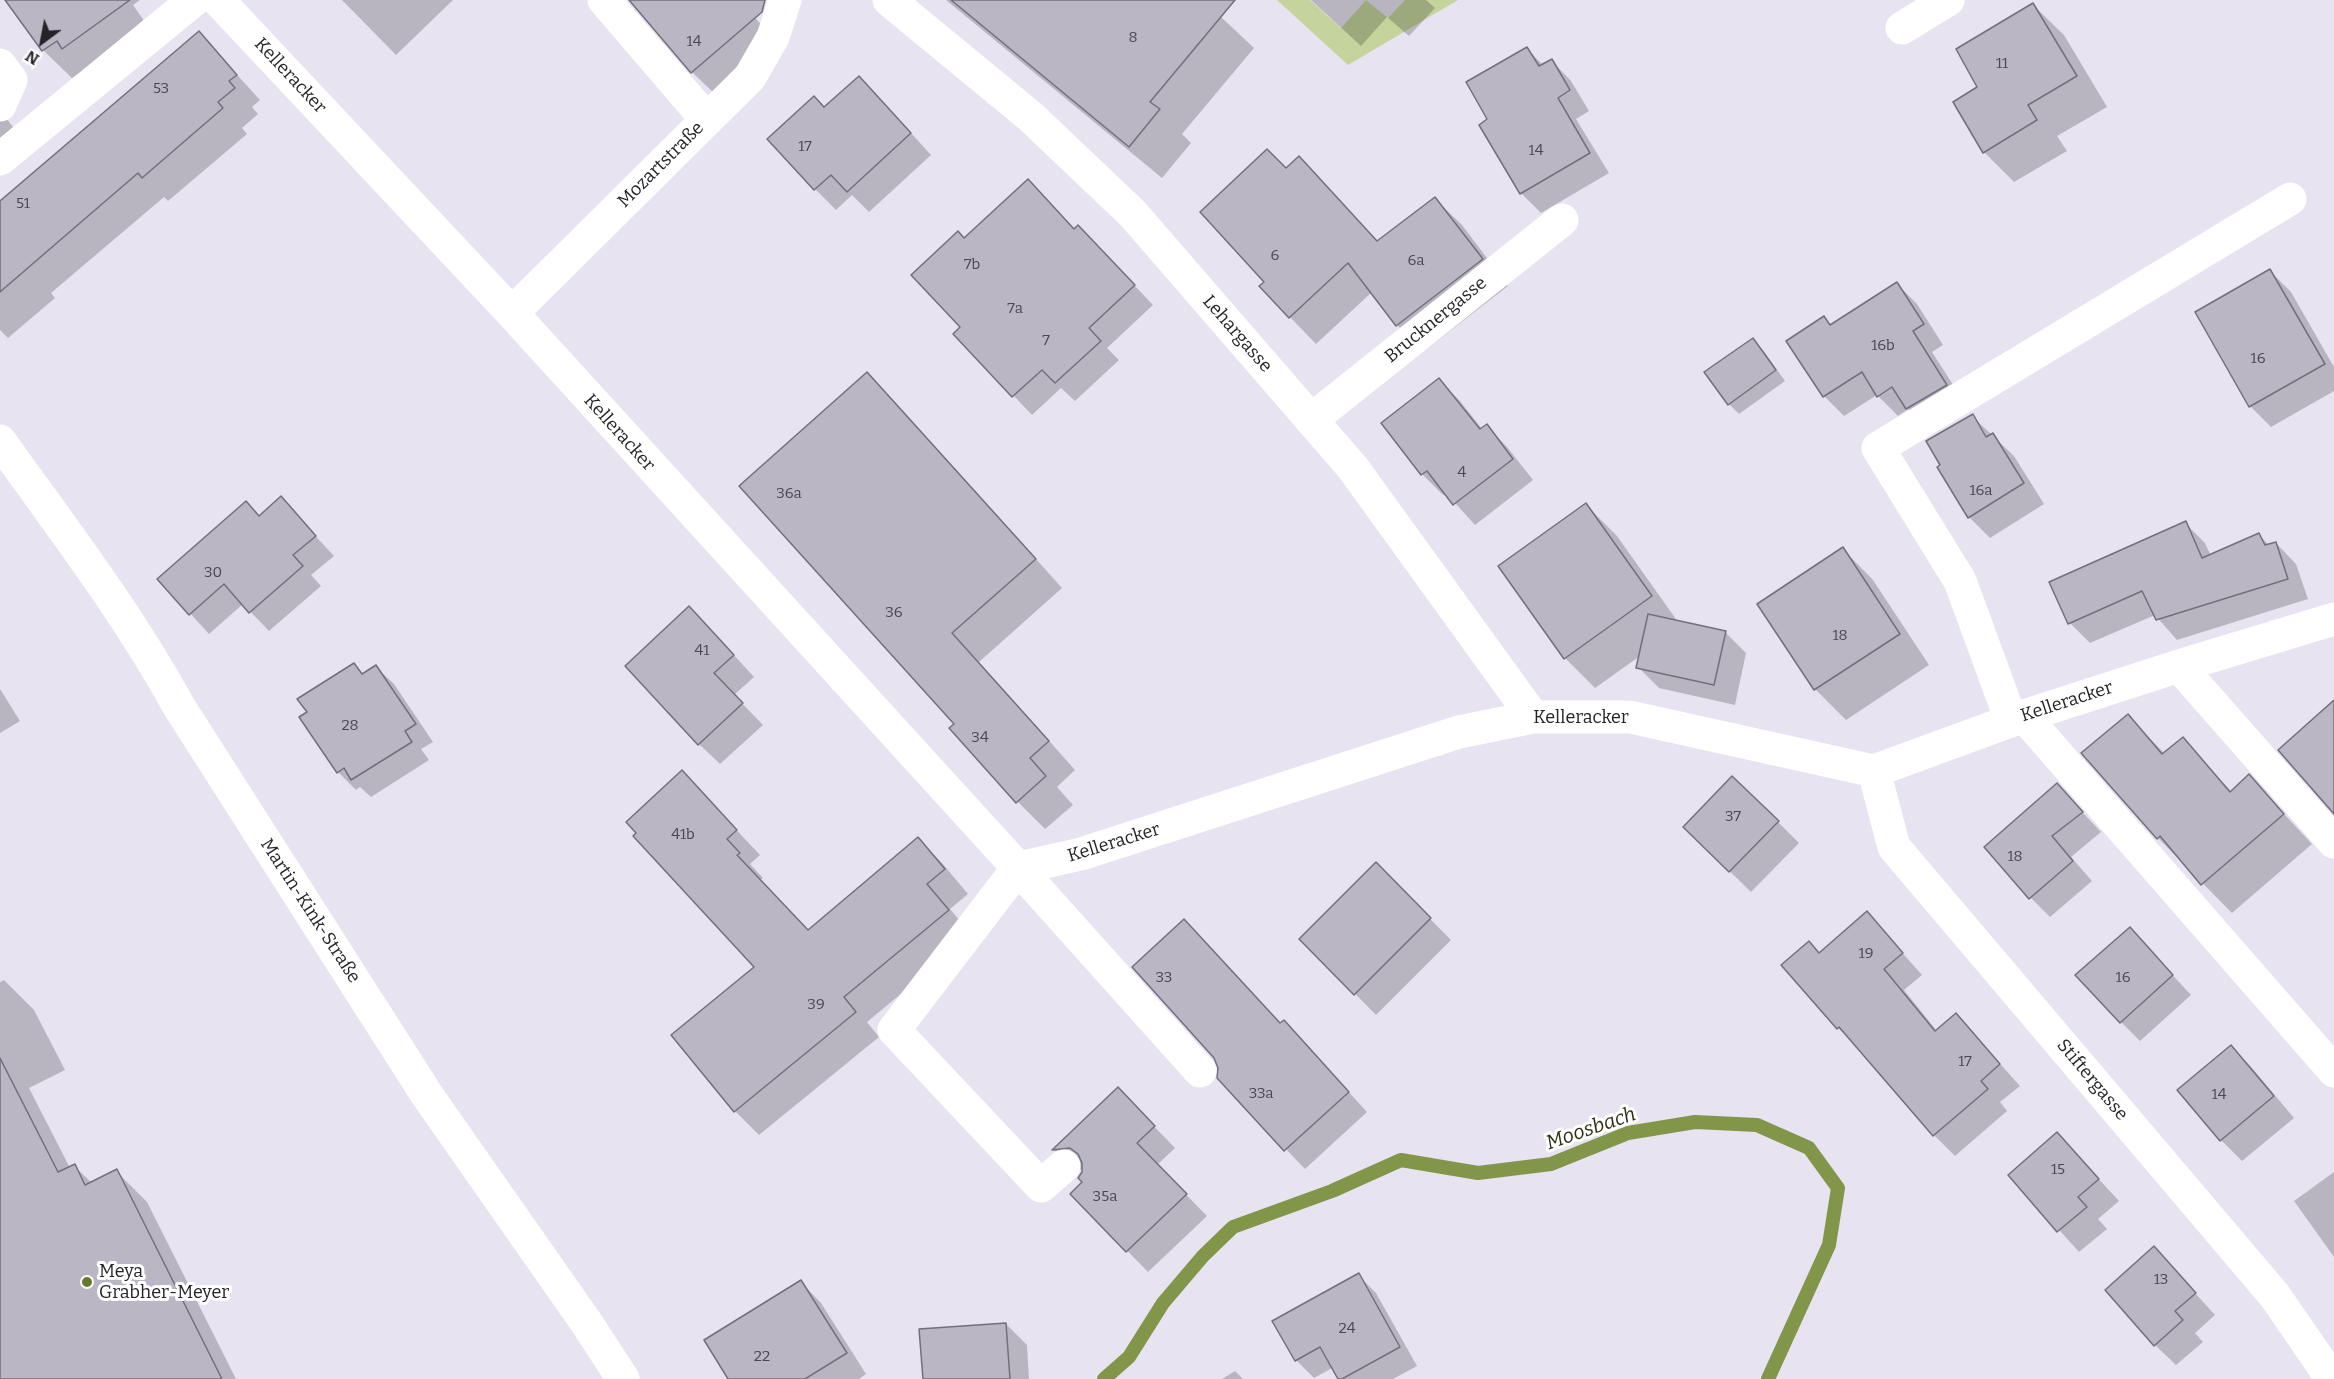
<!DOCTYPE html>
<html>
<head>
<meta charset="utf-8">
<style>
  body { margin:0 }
  #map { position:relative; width:2334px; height:1379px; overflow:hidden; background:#e7e3f1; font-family:Bitter,serif }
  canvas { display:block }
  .north { position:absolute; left:12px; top:12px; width:60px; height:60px; -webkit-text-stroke:4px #fff; paint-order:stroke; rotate:212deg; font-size:16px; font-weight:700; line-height:24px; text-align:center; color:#242328 }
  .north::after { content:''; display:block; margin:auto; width:21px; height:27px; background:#242328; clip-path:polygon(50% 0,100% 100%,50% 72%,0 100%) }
</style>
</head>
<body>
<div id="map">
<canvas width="2334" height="1379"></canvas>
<div class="north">N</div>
</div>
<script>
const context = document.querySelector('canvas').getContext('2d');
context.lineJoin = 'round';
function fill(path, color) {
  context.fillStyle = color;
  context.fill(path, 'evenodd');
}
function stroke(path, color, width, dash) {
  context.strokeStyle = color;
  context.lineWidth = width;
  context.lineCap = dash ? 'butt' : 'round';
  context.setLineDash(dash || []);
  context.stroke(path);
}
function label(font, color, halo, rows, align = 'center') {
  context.font = font + ' Bitter,serif';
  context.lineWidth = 6;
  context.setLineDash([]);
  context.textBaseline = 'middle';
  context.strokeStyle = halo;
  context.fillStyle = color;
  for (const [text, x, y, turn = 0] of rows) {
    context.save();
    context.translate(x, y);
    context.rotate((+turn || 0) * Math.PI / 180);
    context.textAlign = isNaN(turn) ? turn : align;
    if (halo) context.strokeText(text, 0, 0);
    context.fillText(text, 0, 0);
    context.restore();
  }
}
fill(new Path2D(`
  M 1277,0 L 1310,0 L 1341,28 L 1366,0 L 1388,18 L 1405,0 L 1458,0 L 1348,65 Z`), '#c4d49c');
fill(new Path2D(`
  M 7,0 L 140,0 L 133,5 L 152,32 L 72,78 L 43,50 Z
  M 342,0 L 453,0 L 396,55 Z
  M 630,0 L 740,0 L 781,48 L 721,100 L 692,72 Z
  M 946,0 L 1203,0 L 1254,48 L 1182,134 L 1191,143 L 1162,178 Z
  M 1311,0 L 1426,0 L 1435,8 L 1409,36 L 1387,17 L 1361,46 Z
  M 2033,5 L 2064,35 L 2107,107 L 2057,136 L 2067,151 L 2014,182 L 1984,152 L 1979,87 Z
  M 199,33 L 260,100 L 252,107 L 258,114 L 242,128 L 247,134 L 168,201 L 164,197 L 51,293 L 55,298 L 8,338 L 0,330 L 0,203 Z
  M 1527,49 L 1544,66 L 1552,61 L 1571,81 L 1589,111 L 1576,119 L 1609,173 L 1541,213 L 1521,193 L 1489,120 Z
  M 880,99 L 931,155 L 869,212 L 852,195 L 836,210 L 815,189 L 825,109 Z
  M 0,110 L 13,127 L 11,131 L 0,139 Z
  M 1435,199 L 1462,225 L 1508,286 L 1424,351 L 1397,325 L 1372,292 L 1316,344 L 1290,317 L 1266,282 L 1378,242 Z
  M 1074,230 L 1097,246 L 1153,305 L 1107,348 L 1119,360 L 1075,401 L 1061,388 L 1032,415 L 955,334 L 963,327 L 964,240 Z
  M 2270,271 L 2291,292 L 2334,367 L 2334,391 L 2271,427 L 2250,406 Z
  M 1897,284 L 1917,304 L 1943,345 L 1932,352 L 1966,405 L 1927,428 L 1908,409 L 1898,416 L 1877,395 L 1844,416 L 1824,396 L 1788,342 L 1824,318 L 1832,326 Z
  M 1753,340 L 1763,350 L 1785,381 L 1739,414 L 1729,404 Z
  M 867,374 L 895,402 L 1062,588 L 979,662 L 1075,770 L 1057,787 L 1073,805 L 1045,829 L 1017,801 L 956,724 Z
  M 1439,380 L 1460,401 L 1482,429 L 1487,426 L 1507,447 L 1533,480 L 1475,525 L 1446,493 L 1443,495 L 1422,474 Z
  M 1972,416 L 2014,456 L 2044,504 L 1990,538 L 1969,517 Z
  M 281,499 L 334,556 L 311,575 L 321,586 L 269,631 L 243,604 L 209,634 L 159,579 L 260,517 Z
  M 1586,505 L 1617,536 L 1678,622 L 1725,632 L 1746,653 L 1735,705 L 1659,688 L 1638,667 L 1640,656 L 1595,688 L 1565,658 Z
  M 2185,523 L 2205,543 L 2211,556 L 2259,535 L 2269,545 L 2276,543 L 2296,564 L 2308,599 L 2177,640 L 2155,615 L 2090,643 L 2070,623 Z
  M 1843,549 L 1873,580 L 1929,665 L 1846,720 L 1815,689 L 1759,604 Z
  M 710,629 L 754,677 L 734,695 L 763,725 L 720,764 L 699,744 Z
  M 354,665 L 364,675 L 376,667 L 394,684 L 433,742 L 421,749 L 429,760 L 371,797 L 360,787 L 356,790 L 338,772 L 309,713 Z
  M 0,689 L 20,721 L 0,733 Z
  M 2128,716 L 2165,754 L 2182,739 L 2232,792 L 2249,776 L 2312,844 L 2232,913 L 2158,838 Z
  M 682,772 L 760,855 L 750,864 L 763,878 L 760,880 L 808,931 L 918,839 L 942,863 L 968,894 L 950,909 L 972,935 L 867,1022 L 879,1037 L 759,1135 L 735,1111 L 756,967 Z
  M 2057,785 L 2101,832 L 2071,857 L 2092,881 L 2050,917 L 2031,898 Z
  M 1778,822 L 1799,843 L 1751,892 L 1706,848 Z
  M 1376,864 L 1451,940 L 1376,1015 L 1301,939 Z
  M 1867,913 L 1922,975 L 1904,990 L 1937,1031 L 1956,1015 L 2020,1086 L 2000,1102 L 2007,1111 L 1955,1156 L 1934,1135 L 1859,1048 L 1838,1028 L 1820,954 Z
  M 2130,929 L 2191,995 L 2140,1041 L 2121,1022 Z
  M 4,980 L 34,1010 L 65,1070 L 29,1088 L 70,1168 L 74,1166 L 92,1183 L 116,1171 L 147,1202 L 236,1379 L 0,1379 L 0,982 Z
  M 1281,1024 L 1303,1042 L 1367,1112 L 1305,1169 L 1218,1078 Z
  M 2231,1047 L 2252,1068 L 2294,1118 L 2242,1161 L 2221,1140 Z
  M 1118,1089 L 1175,1148 L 1157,1165 L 1207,1216 L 1148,1272 L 1072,1194 L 1084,1182 L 1084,1169 L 1075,1170 L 1054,1150 Z
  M 2057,1134 L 2119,1201 L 2098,1219 L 2107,1229 L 2079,1252 L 2010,1175 Z
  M 2334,1172 L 2334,1257 L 2294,1201 Z
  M 2154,1248 L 2215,1315 L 2195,1333 L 2203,1342 L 2176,1365 L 2155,1345 Z
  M 1358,1275 L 1376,1293 L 1417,1366 L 1393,1379 L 1340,1379 L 1334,1367 L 1314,1378 L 1296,1360 Z
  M 801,1282 L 821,1303 L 866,1374 L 859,1379 L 730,1379 Z
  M 1006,1324 L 1027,1345 L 1029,1379 L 924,1379 Z
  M 1235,1371 L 1243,1379 L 1222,1379 Z`), '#0003');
stroke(new Path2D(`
  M 1104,1379 L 1129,1357 L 1163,1303 L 1203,1256 L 1233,1227 L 1332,1191 L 1401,1160 L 1478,1173 L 1551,1164 L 1628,1133 L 1695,1122 L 1757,1125 L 1809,1148 L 1838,1188 L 1829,1245 L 1768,1379`), '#829649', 14);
const building = new Path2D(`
  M 5,0 L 130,0 L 62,49 L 57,41 L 42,51 Z
  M 629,0 L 765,0 L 762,12 L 691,73 Z
  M 951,0 L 1235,0 L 1150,102 L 1160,109 L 1129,147 Z
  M 2033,3 L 2077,76 L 2028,105 L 2037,120 L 1983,153 L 1953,102 L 1977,87 L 1956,49 Z
  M 199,31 L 237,75 L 229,81 L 235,88 L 218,102 L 223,108 L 142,178 L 138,173 L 0,292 L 0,201 Z
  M 1527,47 L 1539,66 L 1552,59 L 1570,90 L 1558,98 L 1590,153 L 1520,194 L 1479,125 L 1487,119 L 1466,82 Z
  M 859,76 L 911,133 L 847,192 L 831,175 L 814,190 L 767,139 L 814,96 L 824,107 Z
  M 1267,149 L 1286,168 L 1299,156 L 1377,241 L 1435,197 L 1483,259 L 1396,326 L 1348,263 L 1289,318 L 1259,286 L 1264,282 L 1200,212 Z
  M 1028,179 L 1074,229 L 1078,225 L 1135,285 L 1089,328 L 1101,341 L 1055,383 L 1042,370 L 1012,397 L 953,334 L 960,327 L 911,275 L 958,231 L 964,238 Z
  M 2270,269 L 2325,364 L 2249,407 L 2195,312 Z
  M 1897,282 L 1924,324 L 1913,331 L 1947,385 L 1906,409 L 1892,387 L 1877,397 L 1862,372 L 1823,397 L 1786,341 L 1824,316 L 1830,325 Z
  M 1753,338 L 1776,370 L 1728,405 L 1704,372 Z
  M 867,372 L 1036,559 L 952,633 L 1049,741 L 1030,758 L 1046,776 L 1016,803 L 949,728 L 954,724 L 739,486 Z
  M 1439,378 L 1480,429 L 1487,424 L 1513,459 L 1453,505 L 1427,471 L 1421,475 L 1381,423 Z
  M 1973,414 L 1986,437 L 1993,433 L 2024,483 L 1968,518 L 1937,467 L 1940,465 L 1926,441 Z
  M 281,496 L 316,536 L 293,555 L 303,566 L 249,613 L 224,584 L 189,615 L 157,579 L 246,501 L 259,516 Z
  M 1586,503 L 1652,596 L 1564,659 L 1498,566 Z
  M 2186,521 L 2202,558 L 2259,533 L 2265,545 L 2276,542 L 2288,579 L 2156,620 L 2142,591 L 2068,624 L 2049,582 Z
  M 1843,547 L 1900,634 L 1814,690 L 1757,604 Z
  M 689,606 L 734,655 L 714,673 L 743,703 L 698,745 L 625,666 Z
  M 1648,614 L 1726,631 L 1714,685 L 1636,668 Z
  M 354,663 L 362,674 L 376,665 L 416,724 L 405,731 L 412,742 L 351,780 L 344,768 L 337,773 L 299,717 L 307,712 L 297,699 Z
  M 2334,700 L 2334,814 L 2278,750 Z
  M 2128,714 L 2162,754 L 2183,737 L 2230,792 L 2249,774 L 2284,814 L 2201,885 L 2160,836 L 2157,839 L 2081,753 Z
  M 682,770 L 737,830 L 727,839 L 740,853 L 737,855 L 808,930 L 918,837 L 945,869 L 927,884 L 949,910 L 844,997 L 856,1012 L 734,1112 L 671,1035 L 754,967 L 633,836 L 636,833 L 626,822 Z
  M 1732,776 L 1779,821 L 1729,872 L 1683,827 Z
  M 2057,783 L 2083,812 L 2052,836 L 2073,861 L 2029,899 L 1984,847 Z
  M 1376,862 L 1431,918 L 1354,995 L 1299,939 Z
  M 1867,911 L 1903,953 L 1884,969 L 1935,1031 L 1956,1013 L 2000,1064 L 1981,1081 L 1988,1089 L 1933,1136 L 1839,1027 L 1837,1029 L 1781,965 L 1809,941 L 1819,953 Z
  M 1184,919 L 1280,1023 L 1284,1020 L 1349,1092 L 1284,1151 L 1217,1078 L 1218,1068 L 1214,1058 L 1132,967 Z
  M 2130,927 L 2173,975 L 2120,1023 L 2075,975 Z
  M 2231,1045 L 2274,1096 L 2220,1141 L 2177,1090 Z
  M 0,1058 L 58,1172 L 75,1164 L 85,1185 L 117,1169 L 222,1379 L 0,1379 Z
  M 1118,1087 L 1155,1126 L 1137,1143 L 1187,1194 L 1126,1252 L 1070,1194 L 1082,1182 L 1078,1178 L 1082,1172 L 1082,1163 L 1078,1154 L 1070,1148 L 1052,1150 Z
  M 2057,1132 L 2099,1179 L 2078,1197 L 2087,1207 L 2057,1232 L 2008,1175 Z
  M 2154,1246 L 2196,1293 L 2175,1311 L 2183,1320 L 2154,1346 L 2105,1290 Z
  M 1359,1273 L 1400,1347 L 1342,1379 L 1338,1379 L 1320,1347 L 1295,1361 L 1272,1321 Z
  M 801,1280 L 847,1353 L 805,1379 L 728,1379 L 704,1340 Z
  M 1006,1323 L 1010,1379 L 923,1379 L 919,1329 Z`);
fill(building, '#bab6c4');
stroke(building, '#736f7c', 1.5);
stroke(new Path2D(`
  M 218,0 L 512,313 L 1018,868 L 1081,854 L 1459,732 L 1533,717 L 1630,717 L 1874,771 L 2024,716 L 2179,666 L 2334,619
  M 604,0 L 707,120
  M 889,0 L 1031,117 L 1133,214 L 1353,468 L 1533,717
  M 1902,28 L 1948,0
  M 0,65 L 11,80 L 0,105
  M 0,159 L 194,0
  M 512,313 L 750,77 L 773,37 L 785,0
  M 1311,420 L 1562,220
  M 0,441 C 62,528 127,612 178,705 L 427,1095 L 588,1325 L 623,1379
  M 2179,666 L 2334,842
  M 2024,716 L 2334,1071
  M 2011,720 L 1960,581 L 1878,448 L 2290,199
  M 1874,771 L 1894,847 L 2275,1296 L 2332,1379
  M 1064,1166 L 1041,1186 L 894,1030 L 1018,868 L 1200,1071`), '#fff', 33);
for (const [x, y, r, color] of [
  [87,1282,6,"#677a2a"]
]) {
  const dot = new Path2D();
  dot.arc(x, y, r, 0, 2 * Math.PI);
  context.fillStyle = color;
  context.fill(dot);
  stroke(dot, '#fff', 2);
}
label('15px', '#4a484f', null, [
  ["8",1133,38],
  ["14",694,42],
  ["11",2002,64],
  ["53",161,89],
  ["17",805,147],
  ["14",1536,151],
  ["51",23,204],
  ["6",1275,256],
  ["6a",1416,261],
  ["7b",972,265],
  ["7a",1015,309],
  ["7",1046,341],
  ["16b",1883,346],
  ["16",2258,359],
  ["4",1462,473],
  ["16a",1981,491],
  ["36a",789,494],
  ["30",213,573],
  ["36",894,613],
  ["18",1840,636],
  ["41",702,651],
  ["28",350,726],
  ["34",980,738],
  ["37",1733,817],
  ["41b",683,835],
  ["18",2015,857],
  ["19",1866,954],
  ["33",1164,978],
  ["16",2123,978],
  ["39",816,1005],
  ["17",1965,1062],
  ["33a",1261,1094],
  ["14",2219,1095],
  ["15",2058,1170],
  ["35a",1105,1197],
  ["13",2161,1280],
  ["24",1347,1329],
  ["22",762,1357]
]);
label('18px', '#242328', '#fff', [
  ["Kelleracker",290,76,47],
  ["Mozartstraße",661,165,-45],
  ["Brucknergasse",1436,320,-39],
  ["Lehargasse",1237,334,49],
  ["Kelleracker",619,433,48],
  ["Kelleracker",2067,702,-18],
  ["Kelleracker",1581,718],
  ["Kelleracker",1114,843,-17],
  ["Martin-Kink-Straße",310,911,57],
  ["Stiftergasse",2092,1080,50]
]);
label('18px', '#242328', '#fff', [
  ["Meya",99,1272],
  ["Grabher-Meyer",99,1293]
], 'left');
label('italic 20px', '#272f0e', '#fff', [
  ["Moosbach",1591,1129,-19]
]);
</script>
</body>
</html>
